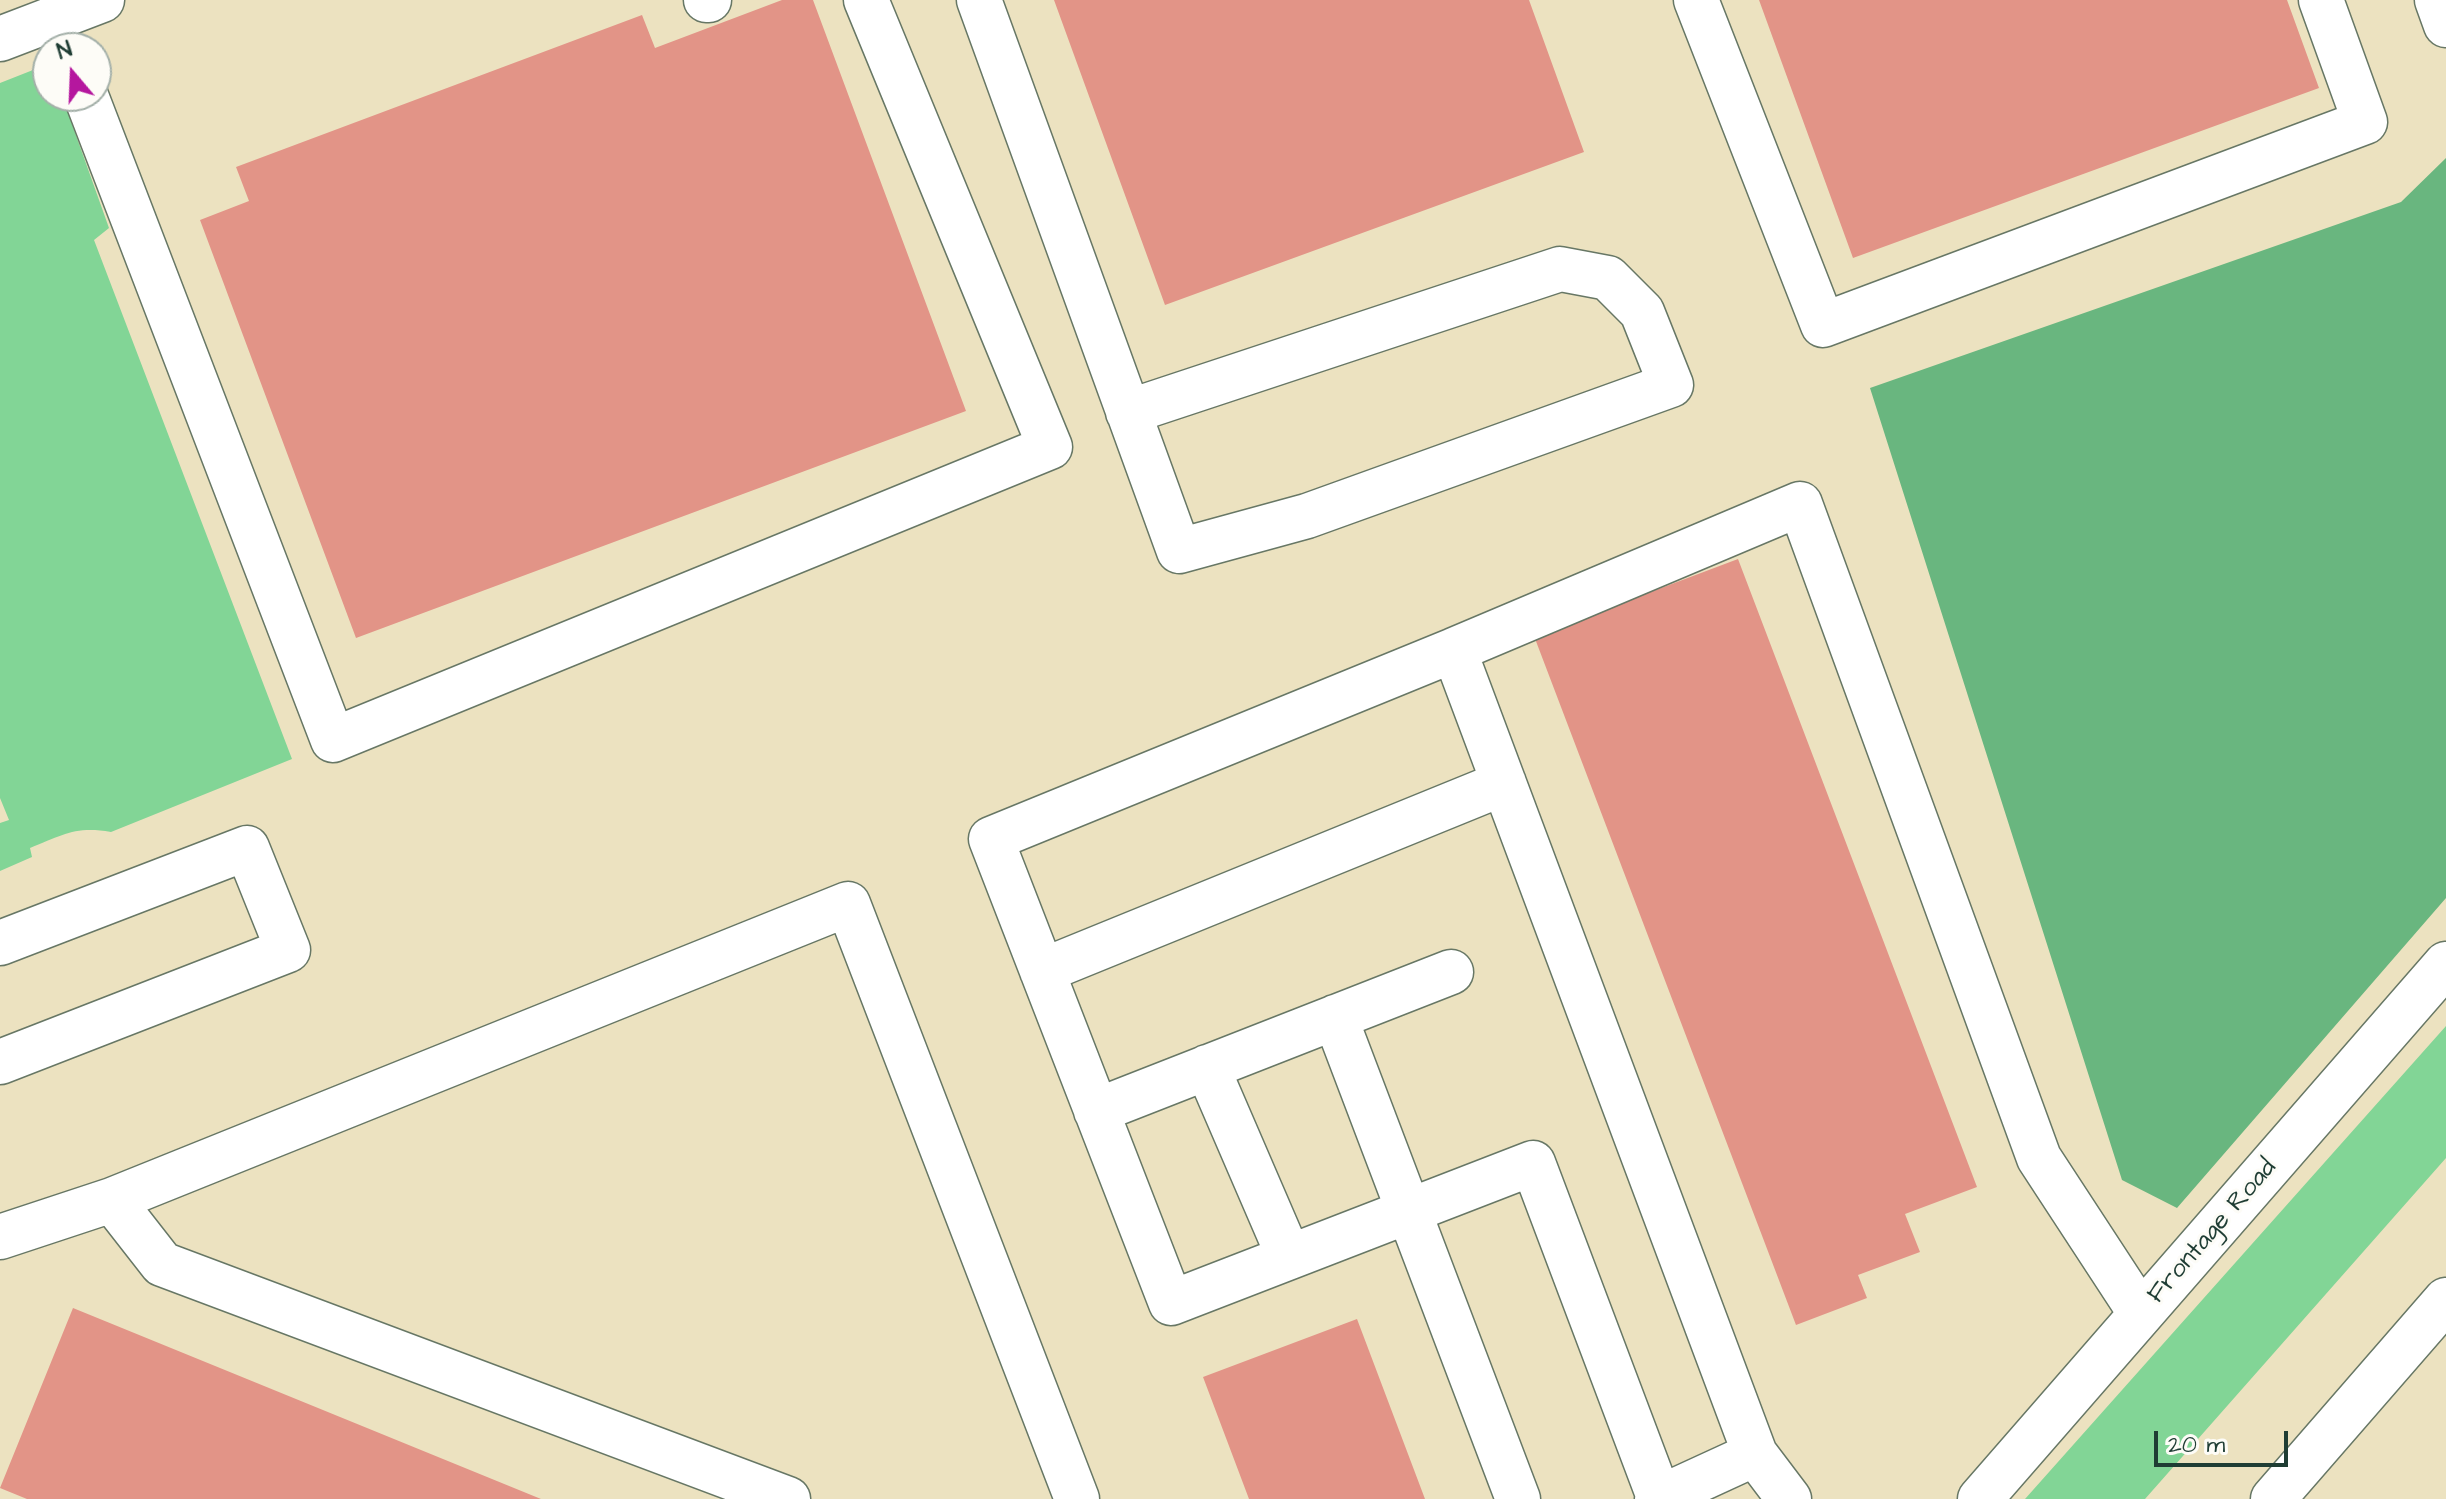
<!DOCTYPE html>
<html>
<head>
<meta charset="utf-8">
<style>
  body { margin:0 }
  #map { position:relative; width:2446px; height:1499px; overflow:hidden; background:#ece2c0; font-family:"Architects Daughter",sans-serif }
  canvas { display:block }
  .north { position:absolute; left:32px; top:32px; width:80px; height:80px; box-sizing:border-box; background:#fdfcf7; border:2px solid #a4b0a9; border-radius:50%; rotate:341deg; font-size:22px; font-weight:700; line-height:32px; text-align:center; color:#1f3d34 }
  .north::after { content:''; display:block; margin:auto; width:28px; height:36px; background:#b5179e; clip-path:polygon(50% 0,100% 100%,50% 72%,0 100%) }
  .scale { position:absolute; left:2154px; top:1431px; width:134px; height:36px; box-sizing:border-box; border:4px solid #1f3d34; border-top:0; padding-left:10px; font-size:24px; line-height:28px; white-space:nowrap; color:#1f3d34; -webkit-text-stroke:6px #fdfcf7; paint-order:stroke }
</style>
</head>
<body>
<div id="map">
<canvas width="2446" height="1499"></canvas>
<div class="north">N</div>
<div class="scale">20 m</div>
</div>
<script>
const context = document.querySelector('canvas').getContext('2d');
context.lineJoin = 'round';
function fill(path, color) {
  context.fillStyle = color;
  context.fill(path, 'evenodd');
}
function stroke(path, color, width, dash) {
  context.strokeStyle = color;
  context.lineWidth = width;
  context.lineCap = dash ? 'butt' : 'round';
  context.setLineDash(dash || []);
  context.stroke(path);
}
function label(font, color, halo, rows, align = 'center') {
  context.font = font + ' "Architects Daughter",sans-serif';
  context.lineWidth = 6;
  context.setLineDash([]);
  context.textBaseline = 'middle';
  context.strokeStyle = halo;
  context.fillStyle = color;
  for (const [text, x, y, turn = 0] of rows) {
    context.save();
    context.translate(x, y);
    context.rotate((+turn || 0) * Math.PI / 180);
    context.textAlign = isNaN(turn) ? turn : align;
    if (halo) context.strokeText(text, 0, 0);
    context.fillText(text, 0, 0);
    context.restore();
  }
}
fill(new Path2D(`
  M 33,70 L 48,79 L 48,96 L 62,96 L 109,228 L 94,240 L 292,759 L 111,832 C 75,826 63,835 30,848 L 32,857 L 0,871 L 0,823 L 9,820 L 0,798 L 0,83 Z
  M 2446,1026 L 2446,1158 L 2145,1499 L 2025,1499 Z`), '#82d596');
fill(new Path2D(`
  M 2446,158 L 2446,898 L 2177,1208 L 2122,1180 L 1870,388 L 2401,202 Z`), '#69b67f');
fill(new Path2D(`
  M 782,0 L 813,0 L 966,411 L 356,638 L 200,220 L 249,201 L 236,167 L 642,15 L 655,48 Z
  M 1054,0 L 1529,0 L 1584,152 L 1165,305 Z
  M 1759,0 L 2287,0 L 2319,88 L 1853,258 Z
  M 1738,559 L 1977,1187 L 1905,1214 L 1920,1252 L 1858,1275 L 1867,1298 L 1796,1325 L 1534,636 Z
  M 73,1308 L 541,1499 L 27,1499 L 0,1488 Z
  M 1357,1319 L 1425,1499 L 1249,1499 L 1203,1377 Z`), '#e29487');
const minor = new Path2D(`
  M 706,0 L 709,0
  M 979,0 L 1179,551 L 1307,516 L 1671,385 L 1642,312 L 1608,278 L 1560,269 L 1128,412
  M 1696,0 L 1823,325 L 2365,122 L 2321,0
  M 2437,0 L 2446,25
  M 0,39 L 102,0
  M 86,96 L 333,740 L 1050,447 L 866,0
  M 1454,650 L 1800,504 L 2039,1158 L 2141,1314
  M 0,943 L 247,848 L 288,950 L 0,1062
  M 1042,971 L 1504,783
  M 1335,1017 L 1518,1499
  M 1207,1067 L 1289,1257
  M 1096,1111 L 1451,972
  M 112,1200 L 848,904 L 1077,1499
  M 0,1237 L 112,1200 L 162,1264 L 788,1499
  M 1659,1497 L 1533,1163 L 1171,1303 L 991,839 L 1454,650 L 1755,1454 L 1789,1499
  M 1657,1499 L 1755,1454
  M 1980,1499 L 2446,964`);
const highway = new Path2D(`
  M 2273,1499 L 2446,1300`);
stroke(minor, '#677765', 47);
stroke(highway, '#677765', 47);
stroke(minor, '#fff', 44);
stroke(highway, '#fff', 44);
label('26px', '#1f3d34', '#fdfcf7', [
  ["Frontage Road",2213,1232,-49]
]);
</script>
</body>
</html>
